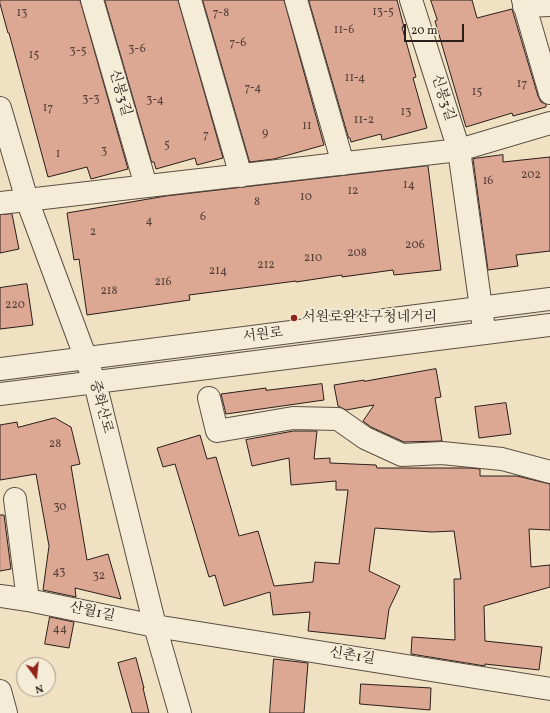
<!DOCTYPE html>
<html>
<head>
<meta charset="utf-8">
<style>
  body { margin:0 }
  #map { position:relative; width:550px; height:713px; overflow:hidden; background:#efe1c2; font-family:Vollkorn,serif }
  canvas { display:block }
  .north { position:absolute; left:16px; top:657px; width:40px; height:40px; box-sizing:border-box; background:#f5ecd7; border:1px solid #a49a8b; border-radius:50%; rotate:165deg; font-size:11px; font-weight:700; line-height:16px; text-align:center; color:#2a1e1a }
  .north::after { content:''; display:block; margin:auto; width:14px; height:18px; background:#8f2418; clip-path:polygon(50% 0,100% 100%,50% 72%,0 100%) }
  .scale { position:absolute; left:404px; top:24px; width:60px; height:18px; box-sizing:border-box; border:2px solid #2a1e1a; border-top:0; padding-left:5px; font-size:12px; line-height:14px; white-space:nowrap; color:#2a1e1a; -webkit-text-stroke:3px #f5ecd7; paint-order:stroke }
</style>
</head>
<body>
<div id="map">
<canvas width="550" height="713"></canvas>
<div class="north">N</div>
<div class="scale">20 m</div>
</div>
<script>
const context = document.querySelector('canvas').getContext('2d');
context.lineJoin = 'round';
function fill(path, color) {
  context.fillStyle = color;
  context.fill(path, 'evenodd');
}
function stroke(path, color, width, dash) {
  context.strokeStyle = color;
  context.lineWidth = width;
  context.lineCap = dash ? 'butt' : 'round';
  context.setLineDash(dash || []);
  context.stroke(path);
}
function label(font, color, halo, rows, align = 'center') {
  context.font = font + ' Vollkorn,"Noto Serif KR",serif';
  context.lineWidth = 3.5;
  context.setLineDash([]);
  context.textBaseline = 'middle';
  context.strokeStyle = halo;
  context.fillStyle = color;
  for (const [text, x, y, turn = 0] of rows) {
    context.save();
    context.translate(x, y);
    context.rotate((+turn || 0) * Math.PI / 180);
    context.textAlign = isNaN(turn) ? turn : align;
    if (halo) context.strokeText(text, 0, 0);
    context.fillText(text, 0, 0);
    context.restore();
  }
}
const building = new Path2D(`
  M 0,0 L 80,0 L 128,169 L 91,179 L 87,167 L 48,177 L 9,33 L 8,33 L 0,4 Z
  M 105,0 L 178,0 L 223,158 L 197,165 L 195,158 L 156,169 L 154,162 L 152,162 Z
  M 203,0 L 284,0 L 324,145 L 274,159 L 250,162 Z
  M 309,0 L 397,0 L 404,27 L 402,27 L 416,77 L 413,78 L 427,128 L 382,140 L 381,134 L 351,142 L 350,138 L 349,138 Z
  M 431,0 L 472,0 L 477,18 L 512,9 L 538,96 L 541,102 L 546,104 L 546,107 L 513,116 L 512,113 L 466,127 L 435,21 L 437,20 Z
  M 503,155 L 503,162 L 550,157 L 550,251 L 516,255 L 518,266 L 488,270 L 473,159 Z
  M 428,166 L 441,270 L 394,275 L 393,270 L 342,277 L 342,275 L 296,282 L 296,281 L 189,295 L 190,300 L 87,315 L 79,259 L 74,260 L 67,213 L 166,196 Z
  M 12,214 L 19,249 L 0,253 L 0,215 Z
  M 27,284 L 33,325 L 0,329 L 0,288 Z
  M 436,369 L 441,397 L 435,398 L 442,441 L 404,442 L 371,427 L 363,421 L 374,405 L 346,410 L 338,406 L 334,385 L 364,380 L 364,381 Z
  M 322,384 L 324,400 L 226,414 L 221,394 L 266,388 L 266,390 Z
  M 506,403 L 511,434 L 479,438 L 475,407 Z
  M 55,418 L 71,427 L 80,464 L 71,466 L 87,560 L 108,554 L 121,599 L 75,588 L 76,597 L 43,590 L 49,546 L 36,474 L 0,480 L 0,425 L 17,422 L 18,427 Z
  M 294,431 L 317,431 L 314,459 L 330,458 L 330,463 L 376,465 L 377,468 L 470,468 L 480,469 L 480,476 L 517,476 L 550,484 L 550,530 L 529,529 L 531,567 L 550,565 L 550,587 L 484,606 L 485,641 L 542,647 L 539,670 L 485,664 L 485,666 L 411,654 L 412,637 L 455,640 L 454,579 L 461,579 L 454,531 L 432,532 L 375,528 L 369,571 L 400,586 L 389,609 L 385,639 L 308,631 L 310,612 L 273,615 L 270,592 L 224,606 L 215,575 L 209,577 L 175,464 L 163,467 L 157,448 L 200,435 L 207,459 L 216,457 L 239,536 L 258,531 L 274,586 L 313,582 L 315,562 L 339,564 L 348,490 L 336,490 L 336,481 L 291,485 L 289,458 L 252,466 L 246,440 Z
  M 0,515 L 4,515 L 11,569 L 0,571 Z
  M 50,617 L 74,622 L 69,648 L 45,644 Z
  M 136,658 L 144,688 L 143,688 L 149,713 L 132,713 L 118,663 Z
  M 274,659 L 308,663 L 304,713 L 270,713 Z
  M 361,684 L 431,688 L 430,710 L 360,704 Z`);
fill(building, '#dca793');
stroke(building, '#2a1e1a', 1);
const minor = new Path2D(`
  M 92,0 L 146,186
  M 190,0 L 241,176
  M 296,0 L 343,164
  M 411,0 L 459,150 L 483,322
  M 523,0 L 550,93
  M 524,6 L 550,5
  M 0,108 L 27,200 L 95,383 L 155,626 L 180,713
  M 0,203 L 459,150 L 550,123
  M 0,369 L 550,299
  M 0,394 L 550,325
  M 209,398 L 217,431 L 293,418 L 338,419 L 365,438 L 402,455 L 442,453 L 502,459 L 550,472
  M 15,499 L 28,600
  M 0,596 L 28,600 L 155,626 L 550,689
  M 0,691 L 6,713`);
stroke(minor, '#5b4f44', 24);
stroke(minor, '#f5ecd7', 22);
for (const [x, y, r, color] of [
  [294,318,4,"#8f2418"]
]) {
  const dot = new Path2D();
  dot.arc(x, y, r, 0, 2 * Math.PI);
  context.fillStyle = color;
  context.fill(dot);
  stroke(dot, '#f5ecd7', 1.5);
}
label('12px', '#564038', null, [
  ["13-5",383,13],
  ["13",22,14],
  ["7-8",221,14],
  ["11-6",344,31],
  ["7-6",238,44],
  ["3-6",137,50],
  ["3-5",78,52],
  ["15",34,56],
  ["11-4",355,79],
  ["17",522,85],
  ["7-4",253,89],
  ["15",477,93],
  ["3-3",91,100],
  ["3-4",155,101],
  ["17",48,109],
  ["13",406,113],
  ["11-2",364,121],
  ["11",307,127],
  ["9",265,134],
  ["7",206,136],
  ["5",167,146],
  ["3",104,152],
  ["1",58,155],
  ["202",531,176],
  ["16",488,182],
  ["14",409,186],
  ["12",353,192],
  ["10",306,198],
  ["8",257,203],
  ["6",203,218],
  ["4",149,222],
  ["2",93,233],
  ["206",415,246],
  ["208",357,254],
  ["210",313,259],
  ["212",266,266],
  ["214",218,272],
  ["216",163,283],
  ["218",109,292],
  ["220",15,306],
  ["28",55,445],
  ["30",60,508],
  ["43",59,573],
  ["32",99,577],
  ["44",60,630]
]);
label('14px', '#2a1e1a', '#f5ecd7', [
  ["신봉3길",119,93,74],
  ["신봉3길",442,98,72],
  ["서원로",263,336,-7],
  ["중화산로",100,407,75],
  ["산월1길",92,613,12],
  ["신촌1길",352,657,9]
]);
label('14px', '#2a1e1a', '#f5ecd7', [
  ["서원로완산구청네거리",302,318]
], 'left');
</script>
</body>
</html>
